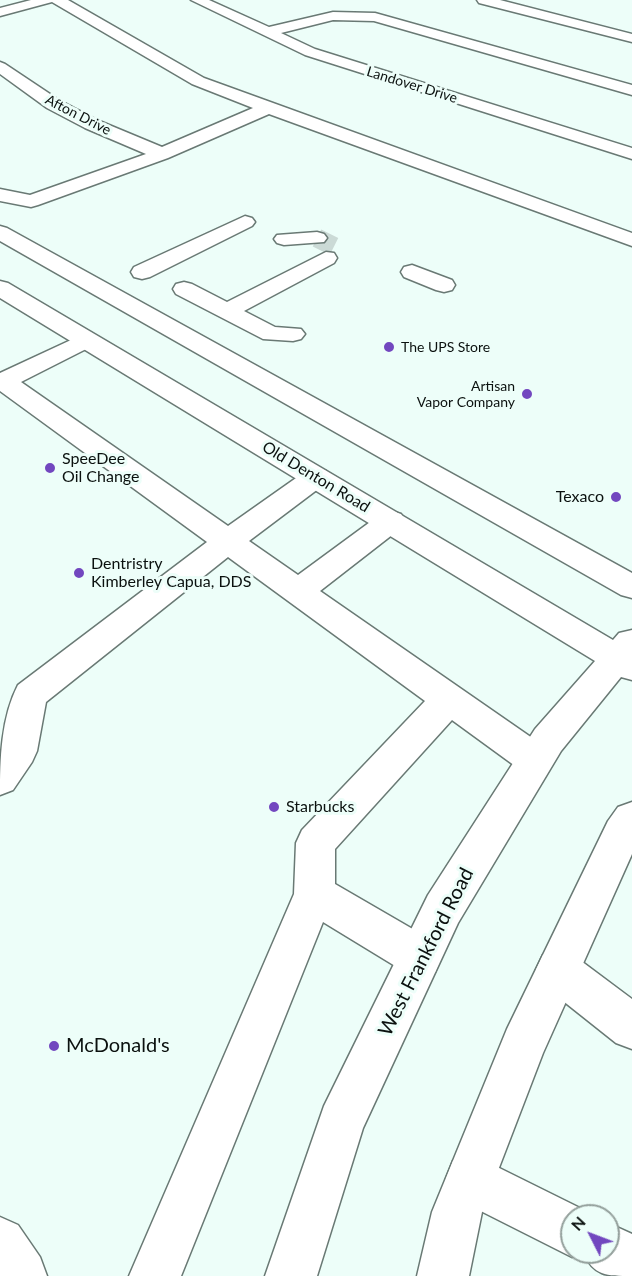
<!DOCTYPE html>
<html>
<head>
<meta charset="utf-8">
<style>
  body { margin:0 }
  #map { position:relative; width:632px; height:1276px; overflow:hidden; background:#edfef9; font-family:Lato,sans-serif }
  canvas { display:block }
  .north { position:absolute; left:560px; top:1204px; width:60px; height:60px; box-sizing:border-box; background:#edfef9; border:2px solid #939f9b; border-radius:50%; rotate:312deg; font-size:16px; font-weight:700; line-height:24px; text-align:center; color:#0b110f }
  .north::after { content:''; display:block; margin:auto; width:21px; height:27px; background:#7247bf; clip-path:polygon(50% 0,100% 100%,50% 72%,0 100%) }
</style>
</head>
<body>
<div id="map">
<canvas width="632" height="1276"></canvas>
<div class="north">N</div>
</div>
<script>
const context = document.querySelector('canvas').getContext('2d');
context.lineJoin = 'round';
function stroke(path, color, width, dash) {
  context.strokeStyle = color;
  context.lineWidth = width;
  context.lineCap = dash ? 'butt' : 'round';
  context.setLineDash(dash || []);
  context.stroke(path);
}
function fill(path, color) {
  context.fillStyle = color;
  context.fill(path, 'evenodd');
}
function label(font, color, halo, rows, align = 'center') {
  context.font = font + ' Lato,sans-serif';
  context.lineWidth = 6;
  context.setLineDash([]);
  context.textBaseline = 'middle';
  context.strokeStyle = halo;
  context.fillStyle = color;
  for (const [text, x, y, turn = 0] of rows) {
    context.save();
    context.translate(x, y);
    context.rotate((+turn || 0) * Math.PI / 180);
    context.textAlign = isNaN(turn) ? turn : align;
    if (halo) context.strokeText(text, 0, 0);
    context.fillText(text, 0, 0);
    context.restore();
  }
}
stroke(new Path2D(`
  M 317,238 L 339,249`), '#cbdad6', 19, [19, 10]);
const minor = new Path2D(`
  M 31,0 L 68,0 L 204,78 L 632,233 L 632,246 L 269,114 L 168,158 L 38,205 L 31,207 L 0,201 L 0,189 L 30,195 L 146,154 L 85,128 L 47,108 L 0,74 L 0,62 L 5,64 L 59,100 L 97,120 L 162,147 L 253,108 L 192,84 L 52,2 L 0,16 L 0,8 Z
  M 191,0 L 209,0 L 269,27 L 333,12 L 375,13 L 632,85 L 632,95 L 374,21 L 333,20 L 281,33 L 315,49 L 632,148 L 632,159 L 305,55 Z
  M 477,0 L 500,0 L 632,34 L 632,42 L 479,3 Z
  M 245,216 L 252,218 L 255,222 L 252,226 L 150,277 L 142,279 L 134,277 L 131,272 L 134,267 Z
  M 317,232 L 324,234 L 327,238 L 324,242 L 284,245 L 277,243 L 274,239 L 277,235 Z
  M 326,252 L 334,253 L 337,258 L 334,263 L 244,311 L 275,327 L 301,329 L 305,334 L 301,339 L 293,341 L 263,339 L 176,294 L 173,289 L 176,284 L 184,282 L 192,284 L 227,302 Z
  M 412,265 L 452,280 L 455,285 L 452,290 L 444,292 L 436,290 L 404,277 L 401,272 L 404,267 Z
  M 86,333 L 94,335 L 98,340 L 94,345 L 21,382 L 228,526 L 306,471 L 316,468 L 326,471 L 330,477 L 326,483 L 249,541 L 298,575 L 381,514 L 391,511 L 401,514 L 406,521 L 401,528 L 320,591 L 548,749 L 553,760 L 548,771 L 535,776 L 522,771 L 452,720 L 335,849 L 335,884 L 435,942 L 441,957 L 435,972 L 420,978 L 405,972 L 323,922 L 181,1276 L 129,1276 L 294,894 L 296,843 L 302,830 L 425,701 L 228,557 L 46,702 L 37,751 L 32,762 L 13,790 L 0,795 C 0,759 1,718 18,685 L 207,542 L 0,391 L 0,373 Z
  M 558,948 L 573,955 L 632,999 L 632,1049 L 616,1043 L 543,985 L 536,970 L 543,955 Z
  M 471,1154 L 590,1213 L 591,1216 L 572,1216 L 572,1252 L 583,1252 L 572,1257 L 453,1197 L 446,1179 L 453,1161 Z
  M 0,1217 L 18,1225 L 40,1257 L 47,1276 L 0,1276 Z
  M 608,1223 L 632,1234 L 632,1276 C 606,1276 594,1276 583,1252 L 608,1252 Z`);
const major = new Path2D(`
  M 0,226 L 7,228 L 632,573 L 632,598 L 621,595 L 0,241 Z
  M 0,281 L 8,283 L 613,640 L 619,633 L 632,630 L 632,680 L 621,677 L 561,751 L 458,923 L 363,1128 L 317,1276 L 265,1276 L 324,1106 L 428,895 L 535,729 L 595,661 L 0,298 Z
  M 632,802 L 632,854 L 543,1053 L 482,1212 L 469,1276 L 417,1276 L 432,1212 L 507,1029 L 608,821 L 618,807 Z`);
stroke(minor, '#697974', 3);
stroke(major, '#697974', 3);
fill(minor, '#fff');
fill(major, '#fff');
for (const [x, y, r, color] of [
  [389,347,6,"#7247bf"],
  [527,394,6,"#7247bf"],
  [50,468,6,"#7247bf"],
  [616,497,6,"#7247bf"],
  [79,573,6,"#7247bf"],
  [274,807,6,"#7247bf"],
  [54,1046,6,"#7247bf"]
]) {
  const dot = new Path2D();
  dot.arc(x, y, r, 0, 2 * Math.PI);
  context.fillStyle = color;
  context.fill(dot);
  stroke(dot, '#edfef9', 2);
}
label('14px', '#0b110f', '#edfef9', [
  ["Landover Drive",412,85,17],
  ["Afton Drive",78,115,27]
]);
label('14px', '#0b110f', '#edfef9', [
  ["The UPS Store",401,347],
  ["Artisan",515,386,"right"],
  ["Vapor Company",515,402,"right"]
], 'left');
label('16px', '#0b110f', '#edfef9', [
  ["SpeeDee",62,459],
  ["Oil Change",62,477],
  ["Texaco",604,497,"right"],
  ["Dentristry",91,564],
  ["Kimberley Capua, DDS",91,582],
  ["Starbucks",286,807]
], 'left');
label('16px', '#0b110f', '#edfef9', [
  ["Old Denton Road",316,477,31]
]);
label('20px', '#0b110f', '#edfef9', [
  ["West Frankford Road",426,952,-63]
]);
label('20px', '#0b110f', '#edfef9', [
  ["McDonald's",66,1046]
], 'left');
</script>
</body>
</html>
